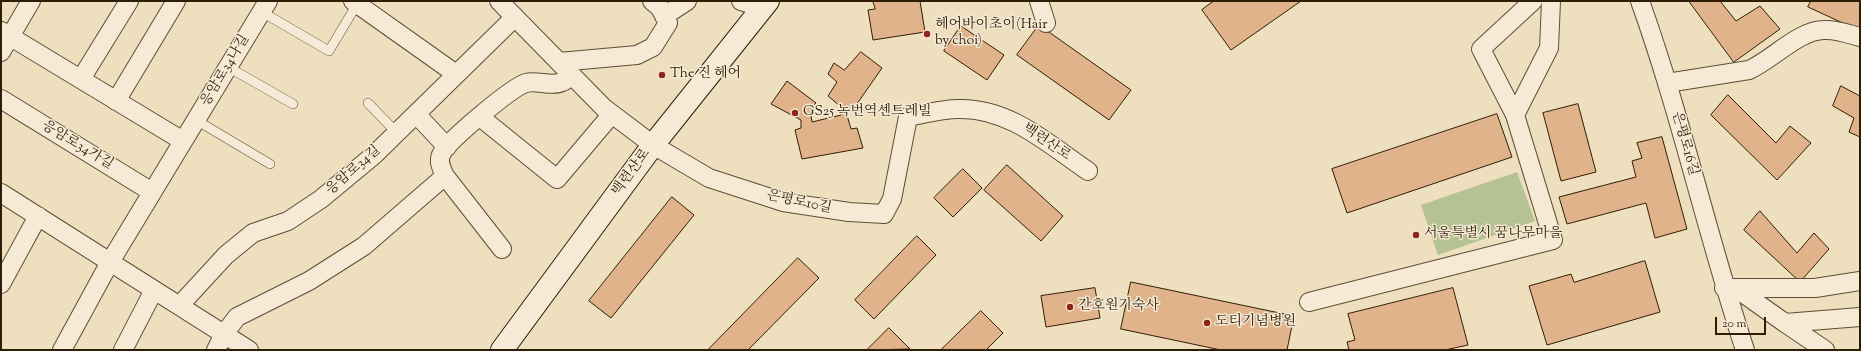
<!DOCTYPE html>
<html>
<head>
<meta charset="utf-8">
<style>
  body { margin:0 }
  #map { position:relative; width:1861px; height:351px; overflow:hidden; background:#eedfbe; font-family:"Sorts Mill Goudy",serif }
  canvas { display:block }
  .frame { position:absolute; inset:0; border:2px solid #301d06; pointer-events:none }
  .scale { position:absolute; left:1715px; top:317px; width:51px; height:18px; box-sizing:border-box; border:2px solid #301d06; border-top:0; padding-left:5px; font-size:12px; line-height:14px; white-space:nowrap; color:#301d06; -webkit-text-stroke:3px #f4ead5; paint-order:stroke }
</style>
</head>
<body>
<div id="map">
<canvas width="1861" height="351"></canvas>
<div class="frame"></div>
<div class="scale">20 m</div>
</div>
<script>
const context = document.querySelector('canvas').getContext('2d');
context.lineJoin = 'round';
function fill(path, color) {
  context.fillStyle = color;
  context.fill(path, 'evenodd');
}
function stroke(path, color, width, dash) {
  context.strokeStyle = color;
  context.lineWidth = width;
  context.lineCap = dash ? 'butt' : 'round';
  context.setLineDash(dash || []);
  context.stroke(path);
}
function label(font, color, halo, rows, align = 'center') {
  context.font = font + ' "Sorts Mill Goudy","Noto Serif KR",serif';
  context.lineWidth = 3;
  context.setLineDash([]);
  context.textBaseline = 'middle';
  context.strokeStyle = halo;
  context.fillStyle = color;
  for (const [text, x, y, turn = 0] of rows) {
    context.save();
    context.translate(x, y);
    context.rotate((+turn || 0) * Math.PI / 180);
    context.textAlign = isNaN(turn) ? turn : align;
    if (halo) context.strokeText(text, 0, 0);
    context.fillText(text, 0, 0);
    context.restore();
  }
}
fill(new Path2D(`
  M 1517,172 L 1535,221 L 1438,255 L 1421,205 Z`), '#b6c293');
const building = new Path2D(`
  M 873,1 L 920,1 L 925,32 L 873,40 L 868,10 L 875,9 Z
  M 1214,1 L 1301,1 L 1231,50 L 1202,10 Z
  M 1689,1 L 1720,1 L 1736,21 L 1760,6 L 1780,29 L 1734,62 Z
  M 1811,1 L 1860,1 L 1860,31 L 1808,7 Z
  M 1039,25 L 1131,90 L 1109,120 L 1017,55 Z
  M 961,26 L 1004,55 L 987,80 L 944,51 Z
  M 861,52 L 882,68 L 852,111 L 846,112 L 851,129 L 857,128 L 863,148 L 802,159 L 795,130 L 801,128 L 801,120 L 771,104 L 787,81 L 816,103 L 810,109 L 812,122 L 841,115 L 840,106 L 828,96 L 837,82 L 828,74 L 834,63 L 844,70 Z
  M 1841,86 L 1860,96 L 1860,137 L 1849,132 L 1854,118 L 1833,106 Z
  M 1728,95 L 1776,143 L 1790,126 L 1811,143 L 1777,180 L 1711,115 Z
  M 1578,104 L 1596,172 L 1561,181 L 1543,113 Z
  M 1497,114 L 1512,157 L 1347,213 L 1332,169 Z
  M 1662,137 L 1687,229 L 1655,238 L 1646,203 L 1567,224 L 1559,197 L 1636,177 L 1632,161 L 1642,158 L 1637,143 Z
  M 1007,165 L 1063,216 L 1041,241 L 984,190 Z
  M 963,169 L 982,188 L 953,217 L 934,198 Z
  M 672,197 L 694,215 L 611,318 L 589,301 Z
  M 1760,211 L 1797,253 L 1814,233 L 1829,249 L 1800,282 L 1744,230 Z
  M 917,236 L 936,255 L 874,319 L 855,300 Z
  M 798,258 L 819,278 L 748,350 L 708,350 Z
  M 1645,261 L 1660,312 L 1547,345 L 1529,286 L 1571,274 L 1574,282 Z
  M 1131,282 L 1294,316 L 1287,350 L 1221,350 L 1121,329 Z
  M 1095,288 L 1100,318 L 1046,327 L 1041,296 Z
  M 1453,288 L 1468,345 L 1445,350 L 1349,350 L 1347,342 L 1355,340 L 1348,314 Z
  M 981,311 L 1003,333 L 986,350 L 941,350 Z
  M 889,328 L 910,349 L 867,350 Z`);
fill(building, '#e1b38b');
stroke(building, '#301d06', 1);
const service = new Path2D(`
  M 262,12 L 329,51 L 357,4
  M 228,67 L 293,104
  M 368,103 L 397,133
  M 196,120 L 270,164`);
const minor = new Path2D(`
  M 353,1 L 456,74
  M 499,1 L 604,108 L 653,145 L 709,178 L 783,202 L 849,212 L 884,214 L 892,199 L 908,117 C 924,114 942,109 959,109 C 1010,108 1048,144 1088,171
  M 741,1 L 762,8
  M 1039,1 L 1046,23
  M 1640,1 C 1681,115 1707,235 1745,350
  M 664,16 L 687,1
  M 1,31 L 183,141
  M 1,52 L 31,1
  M 559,62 L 637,55 L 653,47 L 668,23 L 660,8 L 652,1
  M 81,79 L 129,1
  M 1667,83 L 1749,70 C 1772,60 1799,30 1824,30 C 1836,29 1848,34 1860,37
  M 1,99 L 152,192
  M 116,101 L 176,1
  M 416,114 L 447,147
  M 1515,115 L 1481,49 L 1533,1
  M 480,117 L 557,179 L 612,114
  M 1,193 L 249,350
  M 502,249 L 445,176 C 442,169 437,161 442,153 C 449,140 512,87 526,83 C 537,80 552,87 562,82 C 566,81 569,77 572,75
  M 1,284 L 38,216
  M 1724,288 L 1744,294 L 1785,323 L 1860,317
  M 1733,288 L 1815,288 L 1860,281
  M 1309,302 L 1553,240 L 1515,115 L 1549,48 L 1551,1
  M 179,306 L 226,255 L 253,233 L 288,221 L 321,199 L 374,155 L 515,17
  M 1785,323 L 1825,350
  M 62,350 L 110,262 L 268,1
  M 123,350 L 154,290
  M 216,350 L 224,334 L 237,317 L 309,281 L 364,246 L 445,176`);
const secondary = new Path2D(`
  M 502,350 L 653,145 L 768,1`);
stroke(service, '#604e34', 10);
stroke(minor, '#604e34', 20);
stroke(secondary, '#301d06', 24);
stroke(service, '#f4ead5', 9);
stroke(minor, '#f4ead5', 18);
stroke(secondary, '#f4ead5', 22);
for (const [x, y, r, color] of [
  [927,34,4,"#8f2418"],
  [662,75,4,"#8f2418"],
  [795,113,4,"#8f2418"],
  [1416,235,4,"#8f2418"],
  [1070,307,4,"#8f2418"],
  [1207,323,4,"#8f2418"]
]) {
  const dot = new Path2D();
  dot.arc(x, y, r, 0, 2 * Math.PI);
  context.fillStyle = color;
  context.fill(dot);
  stroke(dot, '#f4ead5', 1.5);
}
label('14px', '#301d06', '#f4ead5', [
  ["헤어바이초이(Hair",935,26],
  ["by choi)",935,42],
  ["The 진 헤어",670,75],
  ["GS25 녹번역센트레빌",803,113],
  ["서울특별시 꿈나무마을",1424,235],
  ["간호원기숙사",1078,307],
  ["도티기념병원",1215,323]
], 'left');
label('14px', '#301d06', '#f4ead5', [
  ["응암로34나길",226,71,-59],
  ["백련산로",1046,143,34],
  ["은평로16길",1684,144,74],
  ["응암로34가길",77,146,31],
  ["응암로34길",354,171,-41],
  ["백련산로",632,173,-54],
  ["은평로10길",799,203,12]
]);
</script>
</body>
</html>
